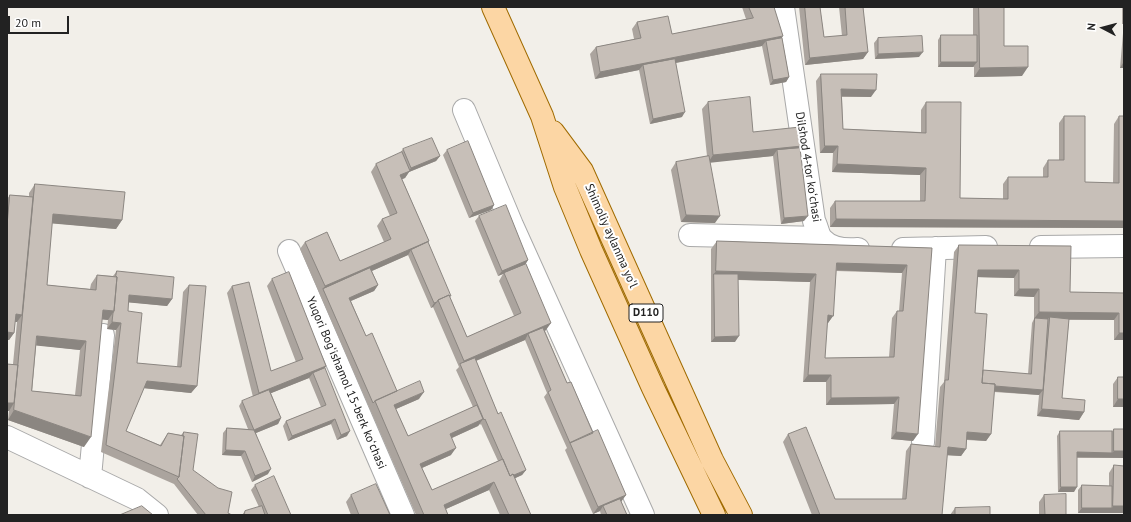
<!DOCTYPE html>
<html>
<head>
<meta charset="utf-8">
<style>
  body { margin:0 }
  #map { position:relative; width:1131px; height:522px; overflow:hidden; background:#f2efe9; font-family:"PT Sans",sans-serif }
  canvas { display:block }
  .frame { position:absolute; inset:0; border:8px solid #222; pointer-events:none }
  .north { position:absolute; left:1083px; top:8px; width:40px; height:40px; -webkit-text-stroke:3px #fff; paint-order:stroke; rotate:276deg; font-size:11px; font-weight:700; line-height:16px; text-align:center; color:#222 }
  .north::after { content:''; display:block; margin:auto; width:14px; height:18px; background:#222; clip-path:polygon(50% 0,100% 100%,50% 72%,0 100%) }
  .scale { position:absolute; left:8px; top:16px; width:61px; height:18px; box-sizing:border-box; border:2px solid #222; border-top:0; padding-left:5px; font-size:12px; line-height:14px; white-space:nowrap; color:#222; -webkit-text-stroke:3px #fff; paint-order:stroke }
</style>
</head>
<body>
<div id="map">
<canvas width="1131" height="522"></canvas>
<div class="frame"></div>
<div class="north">N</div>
<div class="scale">20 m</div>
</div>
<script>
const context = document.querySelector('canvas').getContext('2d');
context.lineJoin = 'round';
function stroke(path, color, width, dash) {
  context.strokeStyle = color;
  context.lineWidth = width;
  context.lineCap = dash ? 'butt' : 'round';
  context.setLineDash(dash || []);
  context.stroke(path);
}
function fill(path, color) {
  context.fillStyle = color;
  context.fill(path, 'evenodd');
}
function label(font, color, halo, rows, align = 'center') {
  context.font = font + ' "PT Sans",sans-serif';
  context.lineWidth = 4;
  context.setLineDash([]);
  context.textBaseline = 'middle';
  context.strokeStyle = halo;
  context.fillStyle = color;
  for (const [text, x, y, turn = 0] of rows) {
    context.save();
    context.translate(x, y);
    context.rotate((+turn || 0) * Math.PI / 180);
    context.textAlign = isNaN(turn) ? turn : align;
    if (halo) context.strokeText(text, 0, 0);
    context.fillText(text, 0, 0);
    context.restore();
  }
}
const minor = new Path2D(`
  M 783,7 L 814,221 C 817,226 818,235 822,239 C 831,249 846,250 858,249
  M 464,110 L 512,225 L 643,515
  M 690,235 L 821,238
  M 1041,247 L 1124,246
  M 903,249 L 986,247
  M 289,251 L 403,515
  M 7,437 L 137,499 L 157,515
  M 923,442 L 935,248
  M 90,477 L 103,335`);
const major = new Path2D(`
  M 493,7 L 542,116 L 565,187 L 591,250 L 653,388 L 714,515
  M 553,132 L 582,171 L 712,460 L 741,515`);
stroke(minor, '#a9a9a9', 24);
stroke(major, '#a06b00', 24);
stroke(minor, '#fff', 22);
stroke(major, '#fcd6a4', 22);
fill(new Path2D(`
  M 742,7 L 774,7 L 782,38 L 789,77 L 786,82 L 770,85 L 762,46 L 676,63 L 682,117 L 650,124 L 639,70 L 595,79 L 590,54 L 596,47 L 634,39 L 632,29 L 637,22 L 672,34 L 746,19 Z
  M 799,7 L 820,7 L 824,37 L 842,36 L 839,7 L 863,7 L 868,52 L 863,59 L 805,65 Z
  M 973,7 L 1004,7 L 1004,46 L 1022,76 L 974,77 L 974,67 L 938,67 L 938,40 L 941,35 L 973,35 Z
  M 1122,7 L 1124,7 L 1124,24 L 1122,24 Z
  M 1124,32 L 1124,68 L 1120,68 L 1123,33 Z
  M 878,38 L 919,57 L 875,59 L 874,43 Z
  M 821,74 L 871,97 L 842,97 L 843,129 L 921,132 L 921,110 L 926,102 L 960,198 L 1003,199 L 1003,184 L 1008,177 L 1043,177 L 1043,168 L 1048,160 L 1059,160 L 1059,123 L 1064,116 L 1085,182 L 1113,183 L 1114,124 L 1119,116 L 1124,116 L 1124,228 L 830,227 L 830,208 L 835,201 L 920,201 L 920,175 L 832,172 L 833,153 L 820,153 L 816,81 Z
  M 708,102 L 753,132 L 802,146 L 800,148 L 804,221 L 781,224 L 773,156 L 710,162 L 715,223 L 681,222 L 671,170 L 676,162 L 707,156 L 702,109 Z
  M 403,149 L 440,156 L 436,161 L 409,172 L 405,178 L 402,179 L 429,241 L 427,243 L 467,337 L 514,316 L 499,281 L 503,274 L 498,276 L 475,221 L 479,216 L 528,260 L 525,264 L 546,330 L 545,331 L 567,383 L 593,433 L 626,495 L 621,501 L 627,515 L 601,515 L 600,511 L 593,514 L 565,450 L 567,448 L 544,397 L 547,393 L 525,340 L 476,361 L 498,414 L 526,470 L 522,475 L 515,478 L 531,515 L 500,515 L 489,490 L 446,509 L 448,515 L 416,515 L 300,249 L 305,242 L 340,261 L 384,242 L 377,226 L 382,219 L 390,216 L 371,172 L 376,164 L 400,153 ZM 408,255 L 431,308 L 433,307 L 459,367 L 456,370 L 473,407 L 408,436 L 396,409 L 419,399 L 397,391 L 366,336 L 351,301 L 374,291 L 378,285 L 372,271 ZM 480,424 L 480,425 L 481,424 L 498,461 L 432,490 L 422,468 L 451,455 L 452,438 L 478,426 Z
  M 447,150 L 494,205 L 491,210 L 469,218 L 443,155 Z
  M 35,184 L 122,220 L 116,229 L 52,223 L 47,285 L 90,289 L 91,284 L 97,275 L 113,276 L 117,271 L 172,299 L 167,306 L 128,302 L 128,311 L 137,363 L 177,367 L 183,292 L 189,285 L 197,386 L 191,393 L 144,388 L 126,431 L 160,445 L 168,433 L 181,435 L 184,432 L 193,470 L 228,513 L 232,515 L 198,515 L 174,484 L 101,452 L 116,330 L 107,329 L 108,320 L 102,319 L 84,447 L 8,420 L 9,411 L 7,411 L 7,364 L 13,364 L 17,322 L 15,322 L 14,333 L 9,340 L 7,340 L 7,199 L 10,195 L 29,196 L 29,193 ZM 36,345 L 80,350 L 75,395 L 32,391 Z
  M 717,241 L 932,248 L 913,441 L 891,439 L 894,404 L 826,405 L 826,382 L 803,382 L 810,282 L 738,280 L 735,342 L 711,342 L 711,249 ZM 836,271 L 902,273 L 899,311 L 897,311 L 892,318 L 889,357 L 825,358 L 827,323 L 828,323 L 833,316 Z
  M 959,245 L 1070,292 L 1124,293 L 1124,340 L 1114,340 L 1114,320 L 1069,320 L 1062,398 L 1084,412 L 1079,420 L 1037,416 L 1039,395 L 994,392 L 991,434 L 986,441 L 967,440 L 966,449 L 961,456 L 947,455 L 942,515 L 812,515 L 783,442 L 788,434 L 835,499 L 902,499 L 906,451 L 911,444 L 935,446 L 940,387 L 944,382 L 954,252 ZM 978,277 L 1014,278 L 1014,296 L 1034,297 L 1034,319 L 1032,323 L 1028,374 L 983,370 L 975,313 Z
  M 272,279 L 326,366 L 325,368 L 347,436 L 337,440 L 331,424 L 288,441 L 283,426 L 286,421 L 321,407 L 309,378 L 271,393 L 281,418 L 278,424 L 256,433 L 268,474 L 252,482 L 241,456 L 222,455 L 223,433 L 227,428 L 248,429 L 239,406 L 242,401 L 253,397 L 227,293 L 232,286 L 271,371 L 296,362 L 267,286 Z
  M 1118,377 L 1124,377 L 1124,407 L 1113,407 L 1113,384 Z
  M 1114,429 L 1124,429 L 1124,458 L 1077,458 L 1074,492 L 1058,492 L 1057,436 L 1060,431 L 1112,431 Z
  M 1114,465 L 1124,513 L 1078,513 L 1078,490 L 1082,485 L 1109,486 L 1109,473 Z
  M 255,485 L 291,515 L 242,515 L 245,511 L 259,507 L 251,490 Z
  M 351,495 L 390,515 L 351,515 L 346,502 Z
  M 1044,495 L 1066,515 L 1039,515 L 1039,502 Z
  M 955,508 L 990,515 L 950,515 Z`), '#aba49e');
fill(new Path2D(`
  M 783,36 L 778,43 L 766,41 L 762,46 L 644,69 L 643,65 L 639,70 L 595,79 L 600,72 Z
  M 868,52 L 863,59 L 805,65 L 810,58 Z
  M 923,52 L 919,57 L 875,59 L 878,54 Z
  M 941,62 L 977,62 L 973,67 L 938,67 Z
  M 1123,63 L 1124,63 L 1124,68 L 1120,68 Z
  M 1028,67 L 1022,76 L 974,77 L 980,68 Z
  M 789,77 L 786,82 L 770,85 L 773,80 Z
  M 841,89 L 876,90 L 871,97 L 836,96 Z
  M 685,112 L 682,117 L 650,124 L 653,119 Z
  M 802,146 L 797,153 L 777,150 L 773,156 L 708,163 L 713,155 Z
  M 825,146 L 838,146 L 833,153 L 820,153 Z
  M 440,156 L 436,161 L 409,172 L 405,178 L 395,182 L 400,175 L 408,172 L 411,168 Z
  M 837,164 L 926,168 L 920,175 L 832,172 Z
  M 494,205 L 491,210 L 469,218 L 473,213 Z
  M 53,214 L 122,220 L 116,229 L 47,223 Z
  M 686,215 L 720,216 L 715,223 L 681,222 Z
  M 808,216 L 804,221 L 781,224 L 784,218 Z
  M 836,219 L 1124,221 L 1124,228 L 830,227 Z
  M 429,241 L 424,248 L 411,250 L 408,255 L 324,292 L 323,289 L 325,286 Z
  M 528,260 L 525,265 L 498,276 L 502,271 Z
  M 837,263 L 907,265 L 902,273 L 832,270 Z
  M 978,270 L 1019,270 L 1014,278 L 973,277 Z
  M 716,271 L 816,274 L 810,282 L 714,279 L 714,274 L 711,279 Z
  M 378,285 L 374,291 L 346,303 L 349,298 Z
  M 1019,289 L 1039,289 L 1034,297 L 1014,296 Z
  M 129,295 L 172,299 L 167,306 L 124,302 Z
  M 437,302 L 433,307 L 431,308 L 434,303 Z
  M 103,310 L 114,311 L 108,320 L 97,319 Z
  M 1039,312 L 1119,313 L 1114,320 L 1050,319 L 1050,317 L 1048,319 L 1035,318 L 1034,319 Z
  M 16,314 L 22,315 L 17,322 L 10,322 Z
  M 828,315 L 833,316 L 828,323 L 823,322 Z
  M 112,322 L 121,323 L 116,330 L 107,329 Z
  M 551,323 L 546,330 L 529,338 L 528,334 L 525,340 L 461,367 L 461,366 L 464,361 Z
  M 7,332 L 14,333 L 9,340 L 7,340 Z
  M 1119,333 L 1124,333 L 1124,340 L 1114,340 Z
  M 37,336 L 86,341 L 80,350 L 31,345 Z
  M 739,336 L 735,342 L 711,342 L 715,337 Z
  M 326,366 L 321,373 L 313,373 L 309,378 L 254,400 L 259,393 Z
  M 808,375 L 831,375 L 826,382 L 803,382 Z
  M 147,381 L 197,386 L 191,393 L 142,388 Z
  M 980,385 L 1043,390 L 1039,395 L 977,390 Z
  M 424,392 L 419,399 L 389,412 L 394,405 Z
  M 899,397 L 894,404 L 826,405 L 831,398 Z
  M 1118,399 L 1124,399 L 1124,407 L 1113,407 Z
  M 7,403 L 14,403 L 9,411 L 7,411 Z
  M 1042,409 L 1084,412 L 1079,420 L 1037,416 Z
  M 14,410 L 91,437 L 84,447 L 8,420 Z
  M 281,418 L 278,424 L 251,435 L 254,430 Z
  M 335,419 L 331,424 L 288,441 L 292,436 Z
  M 483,419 L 478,426 L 445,441 L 450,434 Z
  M 350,431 L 347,436 L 337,440 L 341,435 Z
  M 896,432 L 918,434 L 913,441 L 891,439 Z
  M 967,432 L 991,434 L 986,441 L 962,439 Z
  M 948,447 L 966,449 L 961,456 L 943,455 Z
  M 456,448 L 451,455 L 415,471 L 420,464 Z
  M 226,450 L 245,451 L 241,456 L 222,455 Z
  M 1114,451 L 1124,451 L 1124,458 L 1073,457 L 1077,452 L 1112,453 Z
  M 271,469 L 268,474 L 252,482 L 255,476 Z
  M 526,470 L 522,475 L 507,482 L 510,477 Z
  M 494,482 L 489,490 L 439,512 L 444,505 Z
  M 1061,487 L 1077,487 L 1074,492 L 1058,492 Z
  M 626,495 L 621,502 L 603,506 L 600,511 L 593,514 L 598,507 Z
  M 1113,506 L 1124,506 L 1124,513 L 1078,513 L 1082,508 L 1112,508 Z`), '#8b8681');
const building = new Path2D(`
  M 749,7 L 774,7 L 783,36 L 600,72 L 596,47 L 641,38 L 637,22 L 668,16 L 672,34 L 753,18 Z
  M 805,7 L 820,7 L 824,37 L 847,35 L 845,7 L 863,7 L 868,52 L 810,58 Z
  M 979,7 L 1004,7 L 1004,46 L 1028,46 L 1028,67 L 980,68 Z
  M 941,35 L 977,35 L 977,62 L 941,62 Z
  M 922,36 L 923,52 L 878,54 L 878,38 Z
  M 782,38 L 789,77 L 773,80 L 766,41 Z
  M 675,59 L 685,112 L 653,119 L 643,65 Z
  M 821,74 L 877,74 L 876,90 L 841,89 L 843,129 L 926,133 L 926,102 L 961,102 L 960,198 L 1008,199 L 1008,177 L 1048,177 L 1048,160 L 1064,160 L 1064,116 L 1085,116 L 1085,182 L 1119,183 L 1119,116 L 1124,116 L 1124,221 L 836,219 L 835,201 L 925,201 L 926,168 L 837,164 L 838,146 L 825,146 Z
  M 750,97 L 753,132 L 800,127 L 802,146 L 713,155 L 708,102 Z
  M 432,138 L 440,156 L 411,168 L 403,149 Z
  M 468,141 L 494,205 L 473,213 L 447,150 Z
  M 800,148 L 808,216 L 784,218 L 777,150 Z
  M 402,152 L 410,171 L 400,175 L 429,241 L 325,286 L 305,242 L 327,232 L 340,261 L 391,239 L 382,219 L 397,213 L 376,164 Z
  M 709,156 L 720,216 L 686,215 L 676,162 Z
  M 35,184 L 125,192 L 122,220 L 53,214 L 47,285 L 96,290 L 97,275 L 117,277 L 114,311 L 103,310 L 91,437 L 14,410 ZM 37,336 L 86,341 L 81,396 L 32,391 Z
  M 10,195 L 33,197 L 22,315 L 16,314 L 14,333 L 7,332 L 7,226 Z
  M 506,205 L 528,260 L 502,271 L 479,216 Z
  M 717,241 L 932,248 L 918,434 L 896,432 L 899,397 L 831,398 L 831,375 L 808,375 L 816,274 L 716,271 ZM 837,263 L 907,265 L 903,311 L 897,311 L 894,357 L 825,358 L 828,315 L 833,316 Z
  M 428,242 L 451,296 L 450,296 L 449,295 L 438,300 L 437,302 L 434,303 L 411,250 Z
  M 959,245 L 1071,246 L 1070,292 L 1124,293 L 1124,333 L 1119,333 L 1119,313 L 1039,312 L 1039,289 L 1019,289 L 1019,270 L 978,270 L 975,313 L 987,314 L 982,383 L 995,384 L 991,434 L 967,432 L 966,449 L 948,447 L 942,515 L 820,515 L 788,434 L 806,427 L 835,499 L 906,499 L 911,444 L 940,447 L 945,380 L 948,380 Z
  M 526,264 L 551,323 L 464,361 L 438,300 L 449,295 L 467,337 L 521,313 L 504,273 Z
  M 370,268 L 378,285 L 349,298 L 366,336 L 372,333 L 397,391 L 375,401 L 373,403 L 323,289 Z
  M 117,271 L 174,277 L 172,299 L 129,295 L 128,311 L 142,313 L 137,363 L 181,367 L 189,285 L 206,286 L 197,386 L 147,381 L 126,431 L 161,446 L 168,433 L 184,436 L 179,477 L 106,445 L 121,323 L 112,322 L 113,313 L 114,311 L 117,277 L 116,276 Z
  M 289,272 L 326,366 L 259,393 L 232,286 L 249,282 L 271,371 L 303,359 L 272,279 Z
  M 714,274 L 738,274 L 739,336 L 715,337 Z
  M 1050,317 L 1069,319 L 1062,398 L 1085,400 L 1084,412 L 1042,409 Z
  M 1035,318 L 1048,319 L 1043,390 L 995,386 L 995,384 L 982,383 L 983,370 L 1031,374 Z
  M 543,328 L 567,383 L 571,382 L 593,433 L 570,443 L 548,392 L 551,390 L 528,334 Z
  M 475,358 L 498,414 L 501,412 L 526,470 L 514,475 L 513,474 L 510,476 L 485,419 L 484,420 L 460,364 Z
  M 7,364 L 18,365 L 14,403 L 7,403 Z
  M 325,368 L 350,431 L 341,435 L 335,419 L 292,436 L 286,421 L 326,405 L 313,373 Z
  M 1118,377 L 1124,377 L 1124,399 L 1118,399 Z
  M 420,381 L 424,392 L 394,405 L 408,436 L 477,405 L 483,419 L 450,434 L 456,448 L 420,464 L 432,490 L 503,459 L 510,476 L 513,474 L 531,515 L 509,515 L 494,482 L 444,505 L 448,515 L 424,515 L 375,401 Z
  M 269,390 L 281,418 L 254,430 L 242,401 Z
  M 227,428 L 254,430 L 271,469 L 255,476 L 245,451 L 226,450 Z
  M 1114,429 L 1124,429 L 1124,451 L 1114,451 Z
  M 598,430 L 626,495 L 598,507 L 570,443 Z
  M 1060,431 L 1112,431 L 1112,453 L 1077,452 L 1077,487 L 1061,487 Z
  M 184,432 L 198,434 L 193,470 L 218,488 L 232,492 L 228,513 L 232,515 L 206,515 L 177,479 L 179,477 L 184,436 L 183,436 Z
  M 1114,465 L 1124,466 L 1124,506 L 1113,506 Z
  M 274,476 L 291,515 L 268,515 L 255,485 Z
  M 376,484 L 390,515 L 371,515 L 370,514 L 369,515 L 359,515 L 351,495 Z
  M 1082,485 L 1112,486 L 1112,508 L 1082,508 Z
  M 1066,494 L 1066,515 L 1045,515 L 1044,495 Z
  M 620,499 L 627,515 L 607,515 L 603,506 Z
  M 142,506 L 153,515 L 120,515 Z
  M 262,506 L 265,515 L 244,515 L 245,511 Z
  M 990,507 L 990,515 L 955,515 L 955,508 Z`);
fill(building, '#c7bfb8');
stroke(building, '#8b8681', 1);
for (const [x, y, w] of [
  [646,313,34]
]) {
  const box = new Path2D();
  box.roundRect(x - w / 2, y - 9, w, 18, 3);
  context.fillStyle = '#fff';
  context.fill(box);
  stroke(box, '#222', 1);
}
label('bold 11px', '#222', null, [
  ["D110",646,313]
]);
label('12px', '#222', '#fff', [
  ["Dilshod 4-tor koʻchasi",808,167,81],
  ["Shimoliy aylanma yoʻl",611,236,66],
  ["Yuqori Bogʻishamol 15-berk koʻchasi",346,383,67]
]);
</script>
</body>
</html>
